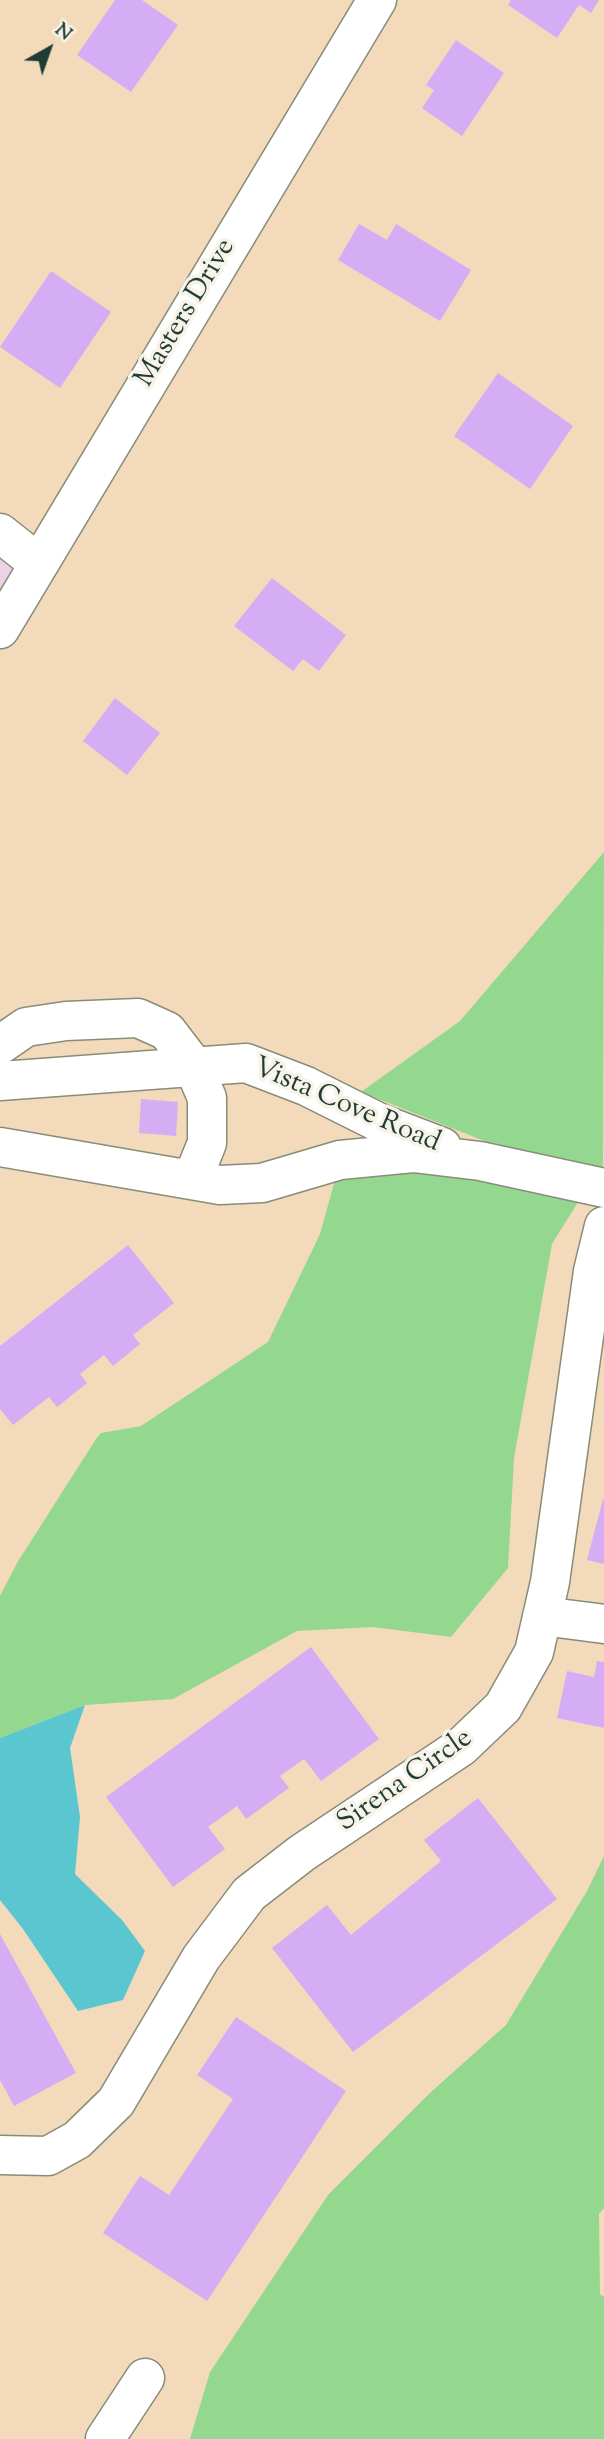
<!DOCTYPE html>
<html>
<head>
<meta charset="utf-8">
<style>
  body { margin:0 }
  #map { position:relative; width:604px; height:2439px; overflow:hidden; background:#f2dabb; font-family:"Sorts Mill Goudy",serif }
  canvas { display:block }
  .north { position:absolute; left:14px; top:14px; width:70px; height:70px; -webkit-text-stroke:5px #f7f3e8; paint-order:stroke; rotate:40deg; font-size:19px; font-weight:700; line-height:28px; text-align:center; color:#1f3d34 }
  .north::after { content:''; display:block; margin:auto; width:24px; height:32px; background:#1f3d34; clip-path:polygon(50% 0,100% 100%,50% 72%,0 100%) }
</style>
</head>
<body>
<div id="map">
<canvas width="604" height="2439"></canvas>
<div class="north">N</div>
</div>
<script>
const context = document.querySelector('canvas').getContext('2d');
context.lineJoin = 'round';
function fill(path, color) {
  context.fillStyle = color;
  context.fill(path, 'evenodd');
}
function stroke(path, color, width, dash) {
  context.strokeStyle = color;
  context.lineWidth = width;
  context.lineCap = dash ? 'butt' : 'round';
  context.setLineDash(dash || []);
  context.stroke(path);
}
function label(font, color, halo, rows, align = 'center') {
  context.font = font + ' "Sorts Mill Goudy",serif';
  context.lineWidth = 7;
  context.setLineDash([]);
  context.textBaseline = 'middle';
  context.strokeStyle = halo;
  context.fillStyle = color;
  for (const [text, x, y, turn = 0] of rows) {
    context.save();
    context.translate(x, y);
    context.rotate((+turn || 0) * Math.PI / 180);
    context.textAlign = isNaN(turn) ? turn : align;
    if (halo) context.strokeText(text, 0, 0);
    context.fillText(text, 0, 0);
    context.restore();
  }
}
fill(new Path2D(`
  M 0,558 L 14,569 L 0,594 Z`), '#edd1e9');
fill(new Path2D(`
  M 604,852 L 603,1168 L 487,1142 L 361,1092 L 460,1021 Z
  M 411,1172 L 473,1180 L 578,1202 L 552,1244 L 514,1458 L 508,1568 L 451,1637 L 373,1627 L 297,1631 L 173,1699 L 85,1705 L 0,1738 L 0,1596 L 17,1563 L 96,1439 L 101,1433 L 141,1426 L 268,1342 L 320,1234 L 335,1180 Z
  M 604,1856 L 604,2208 L 599,2214 L 600,2294 L 604,2297 L 604,2439 L 190,2439 L 210,2372 L 328,2195 L 431,2092 L 506,2025 L 587,1891 Z`), '#94d890');
fill(new Path2D(`
  M 85,1705 L 70,1748 L 80,1817 L 75,1874 L 122,1920 L 145,1951 L 123,2000 L 78,2011 L 23,1929 L 0,1900 L 0,1738 Z`), '#5ac7d0');
fill(new Path2D(`
  M 115,0 L 142,0 L 178,25 L 131,92 L 77,55 Z
  M 511,0 L 599,0 L 591,13 L 579,5 L 557,38 L 508,5 Z
  M 456,40 L 504,73 L 462,136 L 422,108 L 434,90 L 426,85 Z
  M 359,224 L 387,240 L 396,224 L 471,270 L 440,321 L 338,260 Z
  M 51,271 L 111,312 L 60,388 L 0,347 Z
  M 498,373 L 573,426 L 530,489 L 454,436 Z
  M 272,578 L 346,635 L 319,671 L 303,659 L 293,671 L 234,626 Z
  M 115,698 L 160,733 L 127,775 L 83,741 Z
  M 141,1099 L 178,1102 L 176,1136 L 139,1133 Z
  M 128,1245 L 174,1303 L 133,1335 L 140,1344 L 113,1366 L 104,1355 L 80,1374 L 87,1383 L 57,1407 L 49,1397 L 13,1425 L 0,1409 L 0,1346 Z
  M 603,1499 L 604,1499 L 604,1564 L 587,1560 Z
  M 311,1647 L 379,1739 L 321,1781 L 304,1759 L 280,1776 L 289,1788 L 246,1819 L 237,1806 L 208,1827 L 225,1849 L 173,1887 L 106,1797 Z
  M 597,1661 L 604,1662 L 604,1728 L 557,1718 L 567,1671 L 594,1677 Z
  M 478,1798 L 557,1899 L 353,2052 L 272,1948 L 327,1905 L 351,1935 L 441,1861 L 424,1840 Z
  M 0,1934 L 76,2073 L 14,2106 L 0,2080 Z
  M 236,2017 L 346,2091 L 207,2301 L 103,2233 L 140,2176 L 169,2195 L 233,2099 L 197,2075 Z`), '#d5adf5');
const minor = new Path2D(`
  M 0,533 L 38,563
  M 0,629 L 377,0
  M 0,1045 L 26,1027 L 66,1021 L 138,1018 L 167,1031 L 193,1065 L 207,1098 L 207,1143 L 192,1180
  M 0,1081 L 246,1063 L 306,1086 L 382,1124 L 442,1147
  M 0,1147 L 220,1185 L 262,1183 L 340,1160 L 413,1153 L 480,1161 L 604,1188
  M 542,1616 L 604,1624
  M 0,2155 L 48,2156 L 77,2140 L 116,2102 L 201,1958 L 249,1894 L 302,1853 L 461,1747 L 503,1707 L 534,1652 L 550,1582 L 593,1271 L 604,1226
  M 105,2439 L 145,2378`);
stroke(minor, '#888c78', 41);
stroke(minor, '#fff', 38);
label('28px', '#1f3d34', '#f7f3e8', [
  ["Masters Drive",187,314,-59],
  ["Vista Cove Road",346,1107,23],
  ["Sirena Circle",406,1782,-35]
]);
</script>
</body>
</html>
